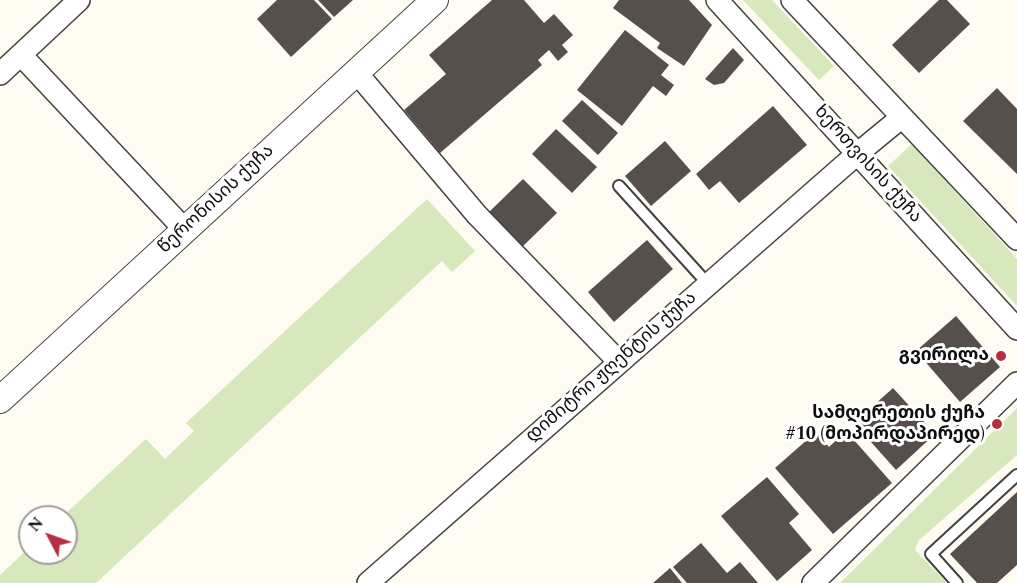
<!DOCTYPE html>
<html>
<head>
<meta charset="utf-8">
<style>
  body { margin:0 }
  #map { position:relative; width:1017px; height:583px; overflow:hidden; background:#fefbf2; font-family:Spectral,serif }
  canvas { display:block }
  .north { position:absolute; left:18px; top:505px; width:60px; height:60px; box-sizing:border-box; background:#fff; border:2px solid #9f9f9f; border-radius:50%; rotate:311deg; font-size:16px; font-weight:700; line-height:24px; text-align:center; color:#0f0f0f }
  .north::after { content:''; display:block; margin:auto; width:21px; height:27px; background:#b92d43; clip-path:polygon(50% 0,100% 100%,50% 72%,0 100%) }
</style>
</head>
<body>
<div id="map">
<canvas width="1017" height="583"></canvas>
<div class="north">N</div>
</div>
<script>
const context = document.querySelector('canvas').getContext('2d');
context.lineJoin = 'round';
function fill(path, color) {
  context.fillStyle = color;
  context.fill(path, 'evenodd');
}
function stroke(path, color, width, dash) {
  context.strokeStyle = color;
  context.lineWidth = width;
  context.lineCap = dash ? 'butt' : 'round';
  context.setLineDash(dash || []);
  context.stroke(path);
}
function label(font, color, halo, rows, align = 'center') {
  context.font = font + ' Spectral,"Noto Sans Georgian",serif';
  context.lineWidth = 6;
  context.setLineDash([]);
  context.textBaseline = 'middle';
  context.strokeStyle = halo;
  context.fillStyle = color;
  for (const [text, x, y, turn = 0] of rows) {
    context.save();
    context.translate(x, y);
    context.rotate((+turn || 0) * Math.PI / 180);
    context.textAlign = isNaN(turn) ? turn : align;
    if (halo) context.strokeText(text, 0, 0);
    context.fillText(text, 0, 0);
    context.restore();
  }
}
fill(new Path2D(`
  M 743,0 L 772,0 L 834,66 L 819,80 Z
  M 912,144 L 1017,259 L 1017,306 L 888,166 Z
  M 427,199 L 475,251 L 452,272 L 442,261 L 96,583 L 0,583 L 0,575 L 30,547 L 30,553 L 66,553 L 66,517 L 62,517 L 146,439 L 165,459 L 194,431 L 186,423 Z
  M 1017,408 L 1017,455 L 918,541 L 915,550 L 947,583 L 840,583 Z`), '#d8e8bd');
fill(new Path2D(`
  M 277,0 L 314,0 L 332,19 L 291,57 L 257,19 Z
  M 318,0 L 353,0 L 334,17 Z
  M 492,0 L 524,0 L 544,23 L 554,14 L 573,35 L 562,45 L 568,52 L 558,61 L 549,50 L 538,60 L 542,65 L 440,153 L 404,110 L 446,74 L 429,55 Z
  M 619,0 L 689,0 L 712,25 L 684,66 L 657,48 L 660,43 L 613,8 Z
  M 939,0 L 947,0 L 970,24 L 919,73 L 892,45 Z
  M 625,30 L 669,65 L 661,75 L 674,85 L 666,96 L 653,86 L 622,126 L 577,90 Z
  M 733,48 L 744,60 L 724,83 L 714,85 L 705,79 Z
  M 997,88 L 1017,109 L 1017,174 L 963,121 Z
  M 582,100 L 618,133 L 598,155 L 562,121 Z
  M 773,106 L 807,145 L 739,203 L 720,181 L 709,190 L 696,174 Z
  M 556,129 L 597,167 L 572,193 L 532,154 Z
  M 665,141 L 691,171 L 651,206 L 625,176 Z
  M 523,179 L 557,213 L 521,248 L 488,213 Z
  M 647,240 L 673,269 L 614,322 L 588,292 Z
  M 956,316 L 1000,367 L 960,402 L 916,351 Z
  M 893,388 L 935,434 L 896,470 L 854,423 Z
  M 846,431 L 892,483 L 833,534 L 775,468 L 816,432 L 829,447 Z
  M 767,477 L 799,514 L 789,523 L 812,550 L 777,581 L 721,516 Z
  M 1017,492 L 1017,565 L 997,583 L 977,583 L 950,554 Z
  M 701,543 L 727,573 L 740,562 L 758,583 L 687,583 L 673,567 Z
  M 670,568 L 682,583 L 653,583 Z`), '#574f4c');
const service = new Path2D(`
  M 619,186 L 708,284
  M 957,583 L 931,554 L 1017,475`);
const minor = new Path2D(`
  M 717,0 L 1017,329
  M 792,0 L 1017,239
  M 21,55 L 185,230
  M 356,72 L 477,215 L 619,362
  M 0,74 L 79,0
  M 368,583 L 857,154 L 902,117
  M 813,583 L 1017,383`);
const tertiary = new Path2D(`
  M 0,400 L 435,0`);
stroke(service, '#424242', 14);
stroke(minor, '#424242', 24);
stroke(tertiary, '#424242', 28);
stroke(service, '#fff', 10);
stroke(minor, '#fff', 21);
stroke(tertiary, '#fff', 26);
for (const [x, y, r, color] of [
  [1001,356,6,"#b92d43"],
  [997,424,6,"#b92d43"]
]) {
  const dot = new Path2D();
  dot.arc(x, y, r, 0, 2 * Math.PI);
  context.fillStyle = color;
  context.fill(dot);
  stroke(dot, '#fff', 2);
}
label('18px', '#0f0f0f', '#fff', [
  ["ხერთვისის ქუჩა",867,165,48],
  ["წერონისის ქუჩა",217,200,-43],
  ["დიმიტრი ჟღენტის ქუჩა",612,368,-41]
]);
label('bold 18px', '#0f0f0f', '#fff', [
  ["გვირილა",989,356],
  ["სამღერეთის ქუჩა",985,414],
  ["#10 (მოპირდაპირედ)",985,435]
], 'right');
</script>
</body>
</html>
